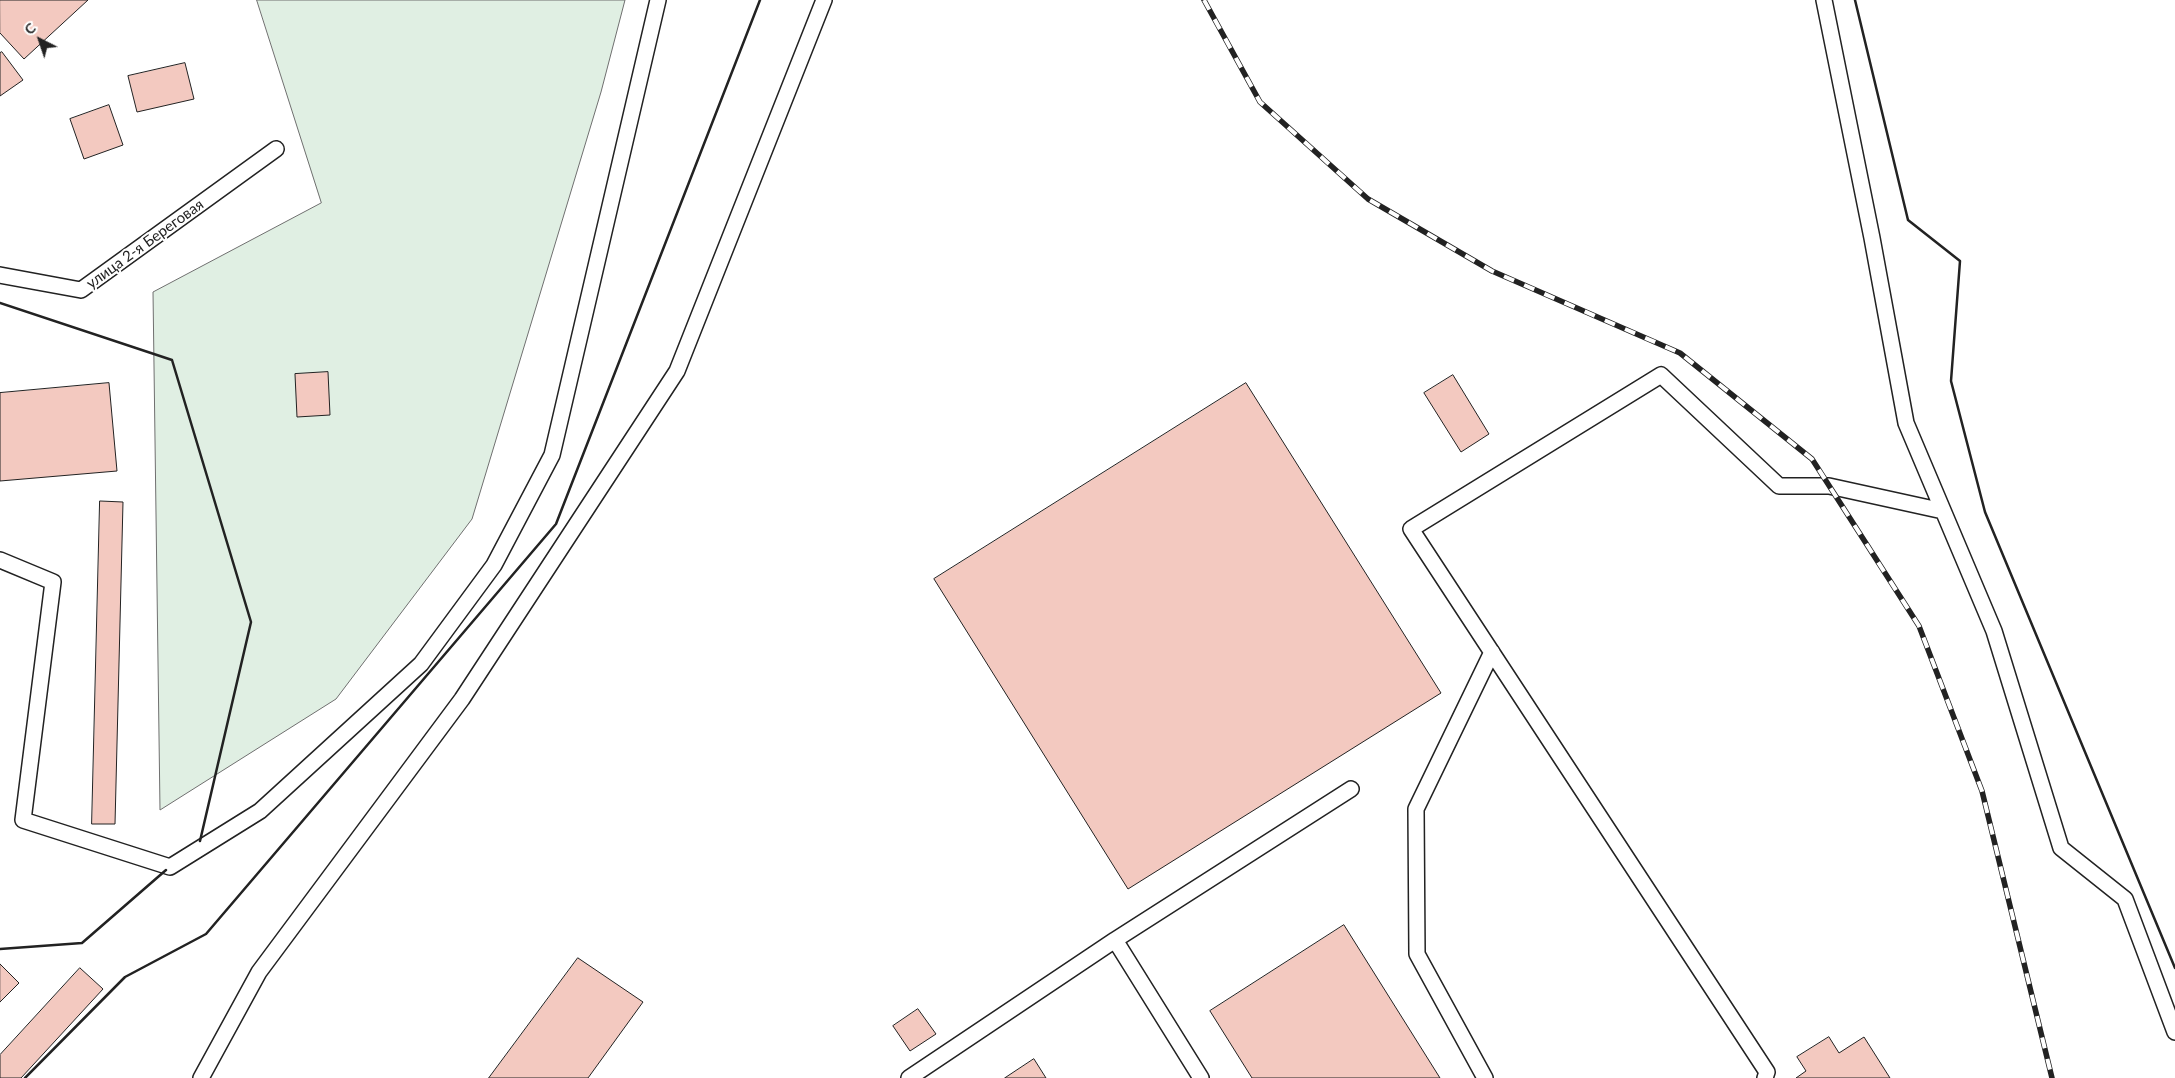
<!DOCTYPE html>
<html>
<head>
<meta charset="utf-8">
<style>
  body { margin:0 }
  #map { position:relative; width:2175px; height:1078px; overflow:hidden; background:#fff; font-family:Lato,sans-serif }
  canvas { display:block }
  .north { position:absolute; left:15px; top:15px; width:50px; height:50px; -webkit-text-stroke:4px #fff; paint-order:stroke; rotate:319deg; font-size:14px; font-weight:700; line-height:20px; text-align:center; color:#222 }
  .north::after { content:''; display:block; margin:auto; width:18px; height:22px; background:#222; clip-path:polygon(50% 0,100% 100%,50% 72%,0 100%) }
</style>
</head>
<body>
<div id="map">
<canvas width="2175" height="1078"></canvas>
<div class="north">С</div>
</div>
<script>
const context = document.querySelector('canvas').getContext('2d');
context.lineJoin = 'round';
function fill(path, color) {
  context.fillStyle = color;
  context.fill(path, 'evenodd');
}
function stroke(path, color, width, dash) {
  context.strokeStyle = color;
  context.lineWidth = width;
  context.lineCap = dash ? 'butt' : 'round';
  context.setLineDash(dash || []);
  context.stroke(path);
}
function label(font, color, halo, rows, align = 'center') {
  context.font = font + ' Lato,sans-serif';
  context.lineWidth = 4;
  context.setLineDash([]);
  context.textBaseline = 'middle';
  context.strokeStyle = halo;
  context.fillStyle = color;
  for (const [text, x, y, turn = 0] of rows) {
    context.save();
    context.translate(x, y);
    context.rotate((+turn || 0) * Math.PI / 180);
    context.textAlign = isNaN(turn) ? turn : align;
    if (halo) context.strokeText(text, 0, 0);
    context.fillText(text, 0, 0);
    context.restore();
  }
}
const green = new Path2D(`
  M 257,0 L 625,0 L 601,92 L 472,519 L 336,699 L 160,810 L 153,292 L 321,203 Z`);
fill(green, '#e0efe3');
stroke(green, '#6f6f6f', 1);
const building = new Path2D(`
  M 0,0 L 88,0 L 24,59 L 0,33 Z
  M 2,52 L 23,80 L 0,96 L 0,53 Z
  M 185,63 L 194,99 L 137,112 L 128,76 Z
  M 109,105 L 123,145 L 84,159 L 70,119 Z
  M 328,372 L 330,415 L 297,417 L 295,374 Z
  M 1453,375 L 1489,434 L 1461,452 L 1424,393 Z
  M 109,383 L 117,471 L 0,481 L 0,393 Z
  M 1246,383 L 1441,693 L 1128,889 L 934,579 Z
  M 100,501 L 123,502 L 115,824 L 92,824 Z
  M 1344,925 L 1440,1078 L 1252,1078 L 1210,1011 Z
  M 578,958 L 643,1002 L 588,1078 L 489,1078 Z
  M 0,964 L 19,983 L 0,1002 Z
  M 80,968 L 103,989 L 21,1078 L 0,1078 L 0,1055 Z
  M 918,1009 L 936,1034 L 910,1051 L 893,1026 Z
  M 1829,1037 L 1839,1053 L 1864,1037 L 1890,1078 L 1796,1078 L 1806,1071 L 1797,1057 Z
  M 1034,1059 L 1046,1078 L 1005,1078 Z`);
fill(building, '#f3c9c0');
stroke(building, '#222', 1);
const service = new Path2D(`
  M 1824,0 L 1872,238 L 1906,423 L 1994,631 L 2061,848 L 2125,899 L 2175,1032
  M 0,275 L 81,290 L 276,149
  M 0,560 L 53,582 L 23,820 L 170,867 L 260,811 L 421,664 L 494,565 L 552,455 L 658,0
  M 1115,940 L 1351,789
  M 201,1078 L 259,972 L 462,699 L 677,371 L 824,0
  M 909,1078 L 1115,940 L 1201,1078
  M 1485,1078 L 1417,954 L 1416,809 L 1492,652
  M 1765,1078 L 1767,1072 L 1411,529 L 1661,375 L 1779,486 L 1829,486 L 1943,511`);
stroke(service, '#222', 18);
stroke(service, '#fff', 15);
const rail = new Path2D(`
  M 1204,0 L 1260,102 L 1368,199 L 1492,271 L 1680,353 L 1812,459 L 1919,626 L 1982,791 L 2052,1078`);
stroke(rail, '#222', 5.5);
stroke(rail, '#fff', 4, [11]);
stroke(new Path2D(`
  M 1855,0 L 1908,220 L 1960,261 L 1951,381 L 1985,512 L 2175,968
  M 0,303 L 172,360 L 251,622 L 200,841
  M 0,949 L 82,943 L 166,870
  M 25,1078 L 125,977 L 206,934 L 556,524 L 760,0`), '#222', 2.5);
label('15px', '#222', '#fff', [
  ["улица 2-я Береговая",145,244,-36]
]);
</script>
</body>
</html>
